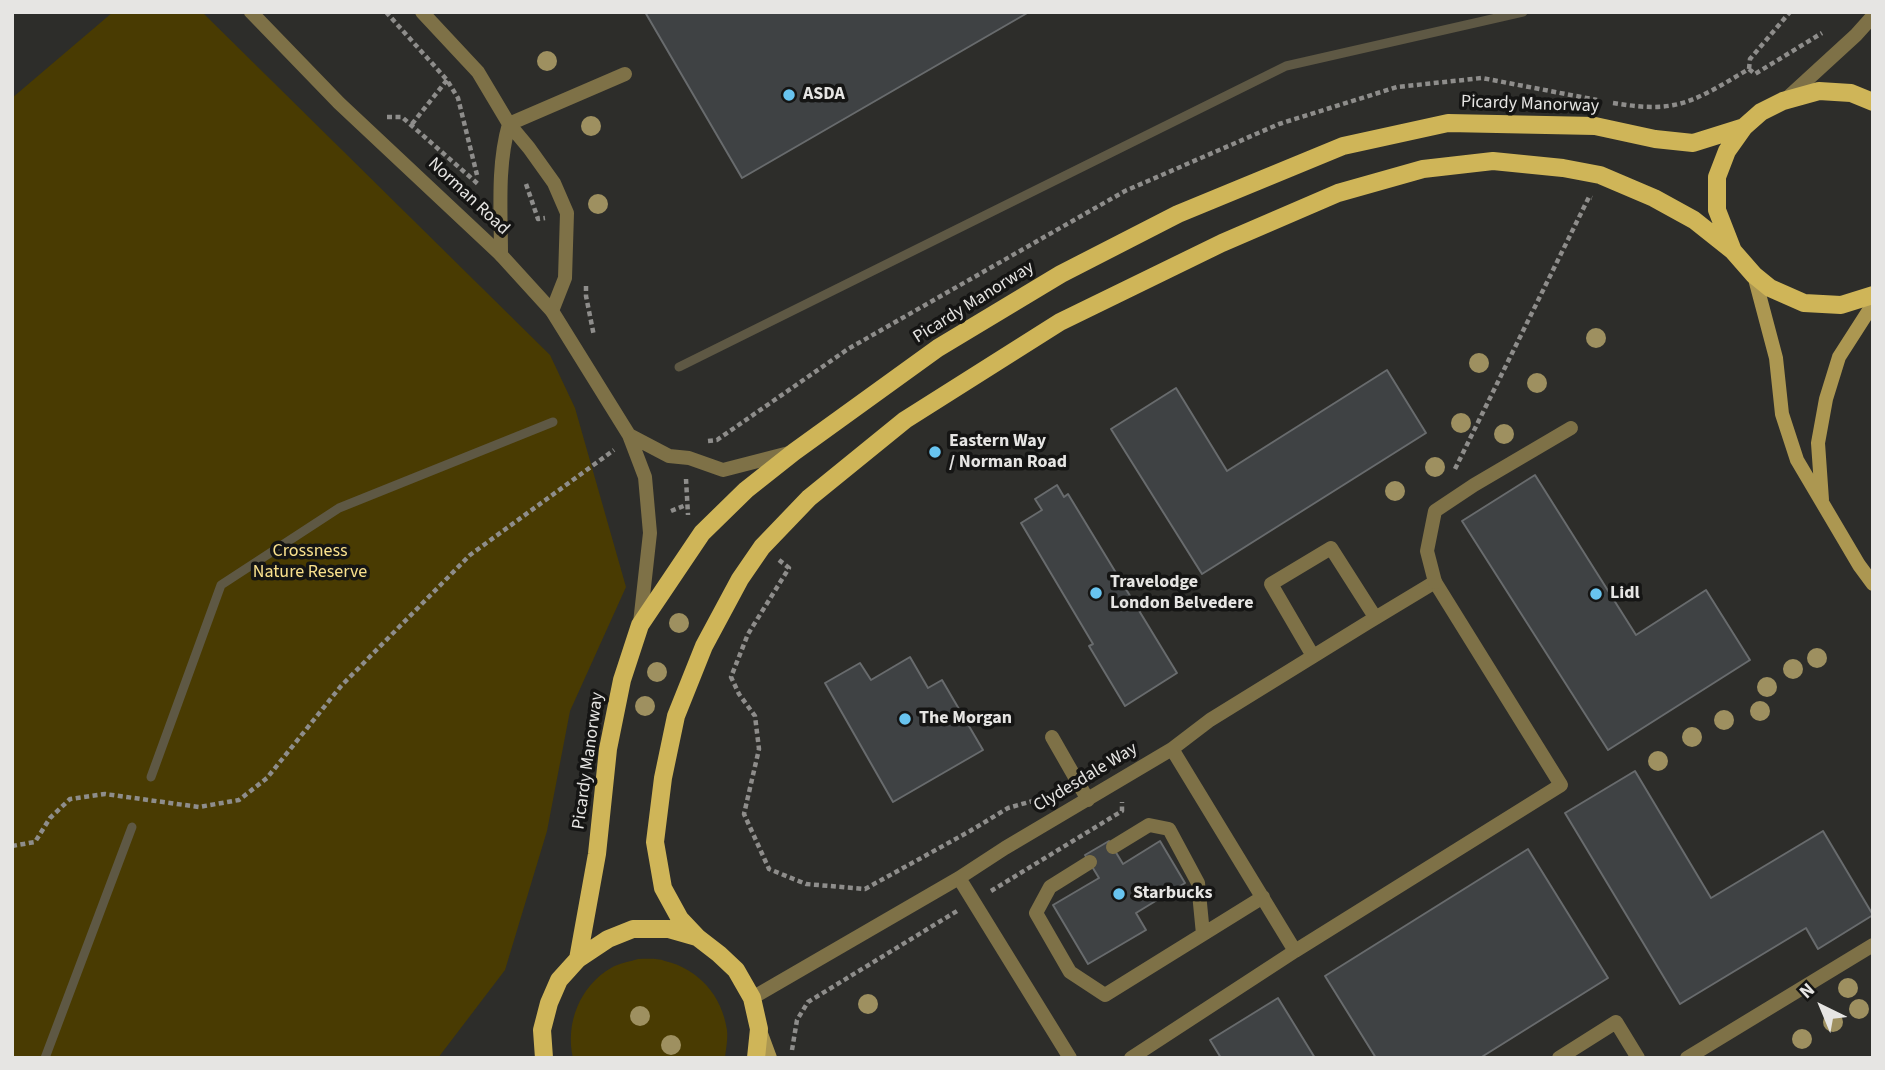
<!DOCTYPE html>
<html>
<head>
<meta charset="utf-8">
<style>
  body { margin:0 }
  #map { position:relative; width:1885px; height:1070px; overflow:hidden; background:#2d2d2a; font-family:"Source Sans 3",sans-serif }
  canvas { display:block }
  .frame { position:absolute; inset:0; border:14px solid #e6e5e3; pointer-events:none }
  .north { position:absolute; left:1787px; top:972px; width:70px; height:70px; -webkit-text-stroke:5px #151514; paint-order:stroke; rotate:317deg; font-size:19px; font-weight:700; line-height:28px; text-align:center; color:#e6e5e3 }
  .north::after { content:''; display:block; margin:auto; width:24px; height:32px; background:#e6e5e3; clip-path:polygon(50% 0,100% 100%,50% 72%,0 100%) }
</style>
</head>
<body>
<div id="map">
<canvas width="1885" height="1070"></canvas>
<div class="frame"></div>
<div class="north">N</div>
</div>
<script>
const context = document.querySelector('canvas').getContext('2d');
context.lineJoin = 'round';
function fill(path, color) {
  context.fillStyle = color;
  context.fill(path, 'evenodd');
}
function stroke(path, color, width, dash) {
  context.strokeStyle = color;
  context.lineWidth = width;
  context.lineCap = dash ? 'butt' : 'round';
  context.setLineDash(dash || []);
  context.stroke(path);
}
function label(font, color, halo, rows, align = 'center') {
  context.font = font + ' "Source Sans 3",sans-serif';
  context.lineWidth = 7;
  context.setLineDash([]);
  context.textBaseline = 'middle';
  context.strokeStyle = halo;
  context.fillStyle = color;
  for (const [text, x, y, turn = 0] of rows) {
    context.save();
    context.translate(x, y);
    context.rotate((+turn || 0) * Math.PI / 180);
    context.textAlign = isNaN(turn) ? turn : align;
    if (halo) context.strokeText(text, 0, 0);
    context.fillText(text, 0, 0);
    context.restore();
  }
}
fill(new Path2D(`
  M 113,12 L 202,12 L 550,355 L 575,408 L 626,587 L 570,711 L 547,831 L 505,970 L 438,1058 L 12,1058 L 12,98 Z
  M 638,959 C 647,959 657,958 665,961 C 699,969 722,996 727,1030 C 728,1039 726,1049 725,1058 L 573,1058 C 565,1023 580,986 611,968 C 619,963 629,962 638,959 Z`), '#493b02');
stroke(new Path2D(`
  M 679,367 L 1286,66 L 1523,12
  M 151,777 L 221,585 L 339,508 L 553,422
  M 45,1058 L 132,827`), '#5e5844', 9);
const building = new Path2D(`
  M 645,12 L 1029,12 L 742,178 Z
  M 1387,370 L 1426,433 L 1202,574 L 1111,429 L 1176,388 L 1227,471 Z
  M 1535,475 L 1636,635 L 1706,590 L 1750,660 L 1608,750 L 1462,521 Z
  M 1057,485 L 1064,497 L 1068,494 L 1177,673 L 1125,706 L 1089,646 L 1093,644 L 1021,523 L 1042,510 L 1035,499 Z
  M 910,657 L 928,688 L 942,680 L 983,750 L 893,802 L 825,683 L 860,663 L 871,680 Z
  M 1635,771 L 1711,898 L 1823,831 L 1873,915 L 1818,949 L 1806,928 L 1680,1004 L 1565,813 Z
  M 1109,841 L 1123,864 L 1160,841 L 1185,883 L 1136,913 L 1146,930 L 1088,964 L 1053,905 L 1099,878 L 1085,855 Z
  M 1528,849 L 1608,978 L 1480,1058 L 1376,1058 L 1325,976 Z
  M 1278,998 L 1315,1058 L 1221,1058 L 1210,1040 Z`);
fill(building, '#3f4244');
stroke(building, '#686b6d', 2);
stroke(new Path2D(`
  M 386,12 L 447,80 L 458,98 L 477,175
  M 1749,69 L 1755,74 L 1822,33
  M 1749,69 L 1750,59 L 1790,12
  M 1613,103 C 1633,106 1653,109 1674,105 C 1700,100 1726,82 1749,69
  M 387,117 L 402,117 L 478,184
  M 412,124 L 447,80
  M 526,184 L 538,219 L 545,218
  M 586,286 L 586,296 L 594,336
  M 708,441 L 717,440 L 848,349 L 1125,191 L 1279,124 L 1397,87 L 1482,78 L 1597,100
  M 1455,469 L 1589,197 L 1592,198
  M 686,479 L 688,515
  M 671,511 L 686,505
  M 779,560 L 789,568 L 748,634 L 731,677 L 739,694 L 755,716 L 759,749 L 744,814 L 769,869 L 806,884 L 865,889 L 970,831 L 1008,808 L 1043,798 L 1045,800
  M 12,846 L 35,842 L 50,818 L 70,799 L 105,794 L 199,807 L 239,800 L 267,778 L 341,686 L 470,555 L 614,450
  M 991,891 L 1122,811 L 1122,802
  M 792,1050 L 797,1020 L 808,1002 L 957,911`), '#8e8d8b', 4.5, [5, 3.5]);
stroke(new Path2D(`
  M 422,12 L 478,72 L 509,124 L 529,148 L 554,183 L 567,213 L 565,278 L 552,311
  M 509,124 L 625,74
  M 501,255 C 501,211 497,166 509,124
  M 1313,656 L 1271,584 L 1331,548 L 1375,617
  M 1052,737 L 1088,800
  M 1113,847 L 1149,825 L 1169,829 L 1198,883 L 1203,934
  M 1090,862 L 1050,887 L 1036,913 L 1070,972 L 1105,995 L 1263,897
  M 959,878 L 1070,1058
  M 752,998 L 959,878 L 1005,848 L 1172,749 L 1210,720 L 1367,623 L 1435,582 L 1561,785 L 1295,951
  M 1131,1058 L 1295,951 L 1172,749
  M 1559,1058 L 1616,1022 L 1638,1058
  M 1687,1058 L 1873,945`), '#7e7147', 14);
stroke(new Path2D(`
  M 251,12 L 339,103 L 501,255 L 552,311 L 629,435 L 645,477 L 650,533 L 640,623
  M 1784,101 L 1856,35 L 1873,16
  M 629,435 L 669,456 L 689,458 L 723,470 L 789,453
  M 1435,582 L 1427,551 L 1435,511 L 1474,485 L 1571,428`), '#7e7147', 14);
stroke(new Path2D(`
  M 1754,275 L 1776,358 L 1782,414 L 1797,460 L 1859,565 L 1873,584
  M 1822,500 L 1818,443 L 1826,399 L 1839,357 L 1873,304
  M 760,1031 L 770,1058`), '#ac9751', 14);
stroke(new Path2D(`
  M 1873,102 L 1851,93 L 1819,91 L 1783,101 L 1761,112 L 1744,127 L 1727,151 L 1717,177 L 1717,210 L 1733,251 L 1754,275 L 1770,288 L 1804,303 L 1841,305 L 1873,295
  M 697,937 L 680,919 L 663,888 L 655,842 L 663,778 L 676,716 L 704,646 L 740,579 L 762,547 L 809,498 L 905,420 L 1060,322 L 1222,243 L 1338,193 L 1423,169 L 1493,161 L 1563,168 L 1600,175 L 1654,198 L 1694,220 L 1733,251
  M 578,959 L 597,854 L 608,749 L 622,680 L 640,625 L 702,533 L 746,490 L 794,452 L 938,348 L 1061,274 L 1178,214 L 1343,146 L 1448,123 L 1595,126 L 1655,139 L 1693,143 L 1744,127
  M 544,1058 L 542,1030 L 549,1003 L 559,980 L 578,959 L 608,939 L 633,929 L 669,929 L 697,937 L 719,954 L 736,970 L 752,998 L 759,1029 L 756,1058`), '#cfb558', 18);
context.fillStyle = '#9e9060';
for (const [x, y] of [
  [547,61],
  [591,126],
  [598,204],
  [1596,338],
  [1479,363],
  [1537,383],
  [1461,423],
  [1504,434],
  [1435,467],
  [1395,491],
  [679,623],
  [1817,658],
  [1793,669],
  [657,672],
  [1767,687],
  [645,706],
  [1760,711],
  [1724,720],
  [1692,737],
  [1658,761],
  [1848,988],
  [868,1004],
  [1859,1009],
  [640,1016],
  [1833,1022],
  [1802,1039],
  [671,1045]
]) {
  context.beginPath();
  context.arc(x, y, 10, 0, 2 * Math.PI);
  context.fill();
}
for (const [x, y, r, color] of [
  [789,95,7,"#68c4f0"],
  [935,452,7,"#68c4f0"],
  [1096,593,7,"#68c4f0"],
  [1596,594,7,"#68c4f0"],
  [905,719,7,"#68c4f0"],
  [1119,894,7,"#68c4f0"]
]) {
  const dot = new Path2D();
  dot.arc(x, y, r, 0, 2 * Math.PI);
  context.fillStyle = color;
  context.fill(dot);
  stroke(dot, '#151514', 2.5);
}
label('bold 18px', '#e6e5e3', '#151514', [
  ["ASDA",803,95],
  ["Eastern Way",949,442],
  ["/ Norman Road",949,463],
  ["Travelodge",1110,583],
  ["London Belvedere",1110,604],
  ["Lidl",1610,594],
  ["The Morgan",919,719],
  ["Starbucks",1133,894]
], 'left');
label('18px', '#e6e5e3', '#151514', [
  ["Picardy Manorway",1530,105,2],
  ["Norman Road",468,197,43],
  ["Picardy Manorway",974,303,-32],
  ["Picardy Manorway",589,761,-82],
  ["Clydesdale Way",1086,778,-31]
]);
label('18px', '#fae18d', '#151514', [
  ["Crossness",310,552],
  ["Nature Reserve",310,573]
]);
</script>
</body>
</html>
